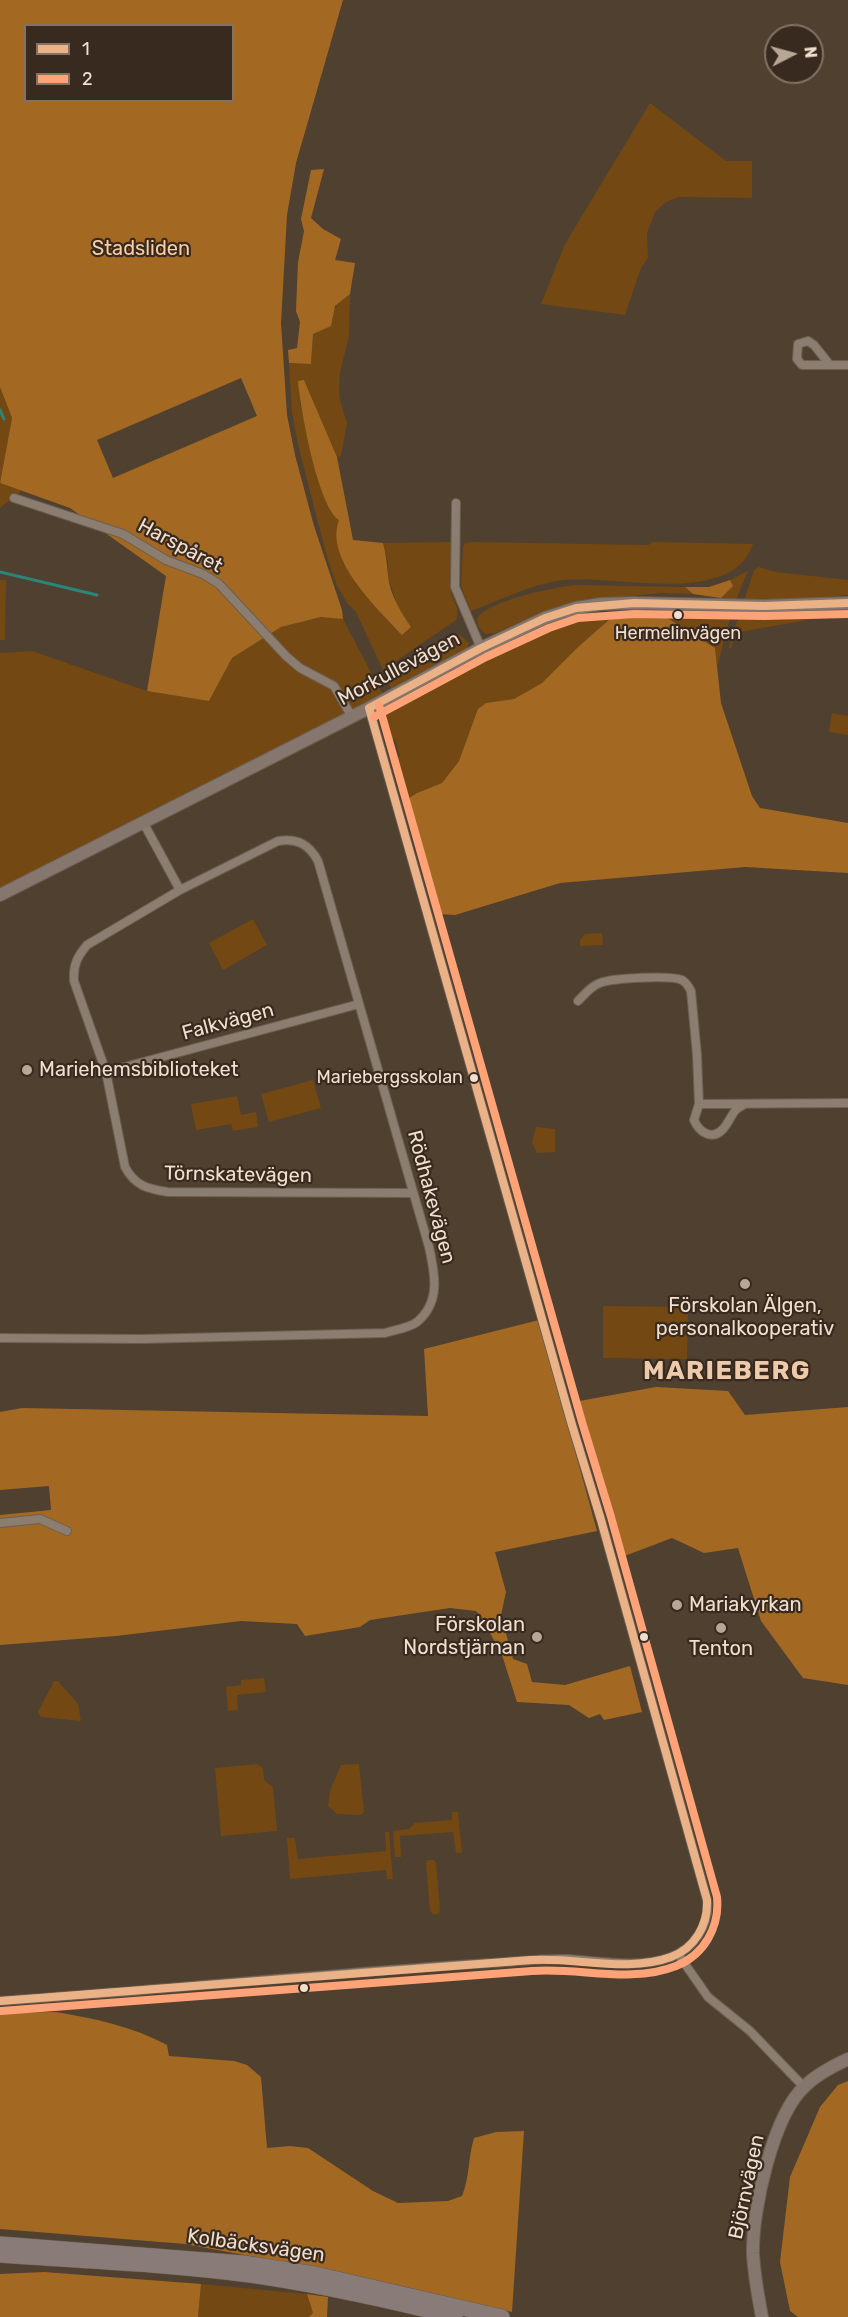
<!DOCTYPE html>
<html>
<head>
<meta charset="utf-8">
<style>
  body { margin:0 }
  #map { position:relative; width:848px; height:2317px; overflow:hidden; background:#504030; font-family:Rubik,sans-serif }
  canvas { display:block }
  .legend { position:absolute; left:24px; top:24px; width:210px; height:78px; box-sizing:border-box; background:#382a1e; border:2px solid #827264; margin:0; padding:8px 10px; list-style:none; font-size:18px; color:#f0dece }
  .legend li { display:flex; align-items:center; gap:12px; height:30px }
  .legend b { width:30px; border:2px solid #827264 }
  .north { position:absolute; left:764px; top:24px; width:60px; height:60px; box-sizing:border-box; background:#382a1e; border:2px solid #827264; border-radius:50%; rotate:84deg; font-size:16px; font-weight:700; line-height:24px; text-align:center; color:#f0dece }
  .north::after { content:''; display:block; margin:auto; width:21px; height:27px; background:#b8a797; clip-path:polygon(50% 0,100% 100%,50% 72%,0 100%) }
</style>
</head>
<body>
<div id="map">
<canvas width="848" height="2317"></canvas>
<ul class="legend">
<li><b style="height:8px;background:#ebb288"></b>1</li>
<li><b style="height:8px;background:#fea277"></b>2</li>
</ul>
<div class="north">N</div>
</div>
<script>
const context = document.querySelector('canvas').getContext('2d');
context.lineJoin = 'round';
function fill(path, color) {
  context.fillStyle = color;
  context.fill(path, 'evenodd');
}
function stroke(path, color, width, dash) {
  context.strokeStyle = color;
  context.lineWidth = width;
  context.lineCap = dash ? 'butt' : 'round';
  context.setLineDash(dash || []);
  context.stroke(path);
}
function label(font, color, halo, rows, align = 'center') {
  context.font = font + ' Rubik,sans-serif';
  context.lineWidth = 4.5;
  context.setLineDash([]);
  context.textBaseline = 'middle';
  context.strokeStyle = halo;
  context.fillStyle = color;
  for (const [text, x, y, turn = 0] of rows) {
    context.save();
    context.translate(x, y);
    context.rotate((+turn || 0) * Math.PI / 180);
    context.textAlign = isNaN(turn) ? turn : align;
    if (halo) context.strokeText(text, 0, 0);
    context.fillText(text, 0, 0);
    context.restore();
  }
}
fill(new Path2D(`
  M 650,103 L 726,161 L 752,161 L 752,198 L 679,197 L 666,202 L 655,212 L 647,233 L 648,258 L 641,268 L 625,315 L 541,304 L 565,244 Z
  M 350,294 L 349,336 L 340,373 L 339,387 L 340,400 L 347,423 L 341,456 L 337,457 L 304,380 L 300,402 L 310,445 L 339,520 L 343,561 L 356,583 L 402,635 L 411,627 L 397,605 L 388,577 L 388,562 L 383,543 L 451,542 C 452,558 448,576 451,592 C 453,602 461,609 456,620 L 383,670 L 356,612 L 347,603 L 337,586 L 327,557 L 300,453 L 292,413 L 289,363 L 311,364 L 313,334 C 325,330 328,319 335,308 C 338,303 345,298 350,294 Z
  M 0,387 L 12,418 L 0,482 Z
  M 0,483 L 22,491 L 0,508 Z
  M 472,542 L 648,545 L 653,542 L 753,544 C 732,608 615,574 563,580 C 531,584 501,600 471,611 L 461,586 L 463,547 L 465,543 Z
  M 759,567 L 776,572 L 848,580 L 848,595 L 797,600 L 744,601 L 754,570 Z
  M 748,571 L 736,600 L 721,598 L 733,586 L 730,580 Z
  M 0,580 L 6,580 L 5,640 L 0,640 Z
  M 575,585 L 685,587 L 693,594 L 662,593 L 580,601 L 527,619 L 495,633 L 485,634 L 478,626 L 477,618 C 490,600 552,588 575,585 Z
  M 848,610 L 848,615 L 830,616 L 740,632 L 734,637 L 731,649 L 729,648 L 739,614 L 796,613 Z
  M 636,611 L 683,615 L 731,614 L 717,668 L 715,648 L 664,616 Z
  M 601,612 L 618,612 L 578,647 L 542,683 L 514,699 L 486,703 L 479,709 L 459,761 L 442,783 L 417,793 L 406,800 L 393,759 L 400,756 L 395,739 L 387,740 C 385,729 382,720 389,709 L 526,638 L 573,618 Z
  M 322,617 L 343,619 L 385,699 L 0,895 L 0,653 L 32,651 L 147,691 L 209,701 L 232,658 L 281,627 Z
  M 459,634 L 469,643 L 465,652 L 392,690 L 386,680 L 446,639 L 453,635 Z
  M 832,713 L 848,716 L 848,735 L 829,732 Z
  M 253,919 L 267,945 L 223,970 L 209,943 Z
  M 602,933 L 603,945 L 580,946 L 580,940 L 585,934 Z
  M 313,1080 L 321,1108 L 269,1122 L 261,1094 Z
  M 237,1096 L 241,1115 L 256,1112 L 258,1127 L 233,1131 L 231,1124 L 196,1130 L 191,1104 Z
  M 536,1127 L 555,1129 L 555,1152 L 537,1153 L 532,1142 Z
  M 603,1306 L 688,1307 L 687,1359 L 603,1358 Z
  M 264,1678 L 266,1692 L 237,1695 L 238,1710 L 228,1711 L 226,1687 L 241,1685 L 241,1680 Z
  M 54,1681 L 58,1681 L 78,1704 L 81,1721 L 41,1717 L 38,1712 Z
  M 257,1764 L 263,1768 L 264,1780 L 273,1787 L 277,1831 L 221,1836 L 215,1768 Z
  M 359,1764 L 364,1812 L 361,1815 L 337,1814 L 328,1806 L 330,1791 L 341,1765 Z
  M 452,1812 L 458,1812 L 462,1853 L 456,1853 L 453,1832 L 400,1836 L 401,1857 L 395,1857 L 393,1831 L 409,1829 L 415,1823 L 452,1820 Z
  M 385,1832 L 389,1832 L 393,1879 L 387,1879 L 386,1870 L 290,1879 L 287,1838 L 295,1838 L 298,1859 L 386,1851 Z
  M 428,1860 L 434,1860 L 436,1863 L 440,1910 L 438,1914 L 433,1914 L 430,1911 L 426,1864 Z
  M 201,2284 L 307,2294 L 313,2313 L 309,2317 L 198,2317 Z`), '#734812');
fill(new Path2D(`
  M 0,0 L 343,0 L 296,163 L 287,215 L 281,323 L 287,415 L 295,455 L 314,526 L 342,610 L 343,619 L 321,617 L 281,627 L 232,658 L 209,701 L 147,691 L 166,576 L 70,508 L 0,483 L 12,418 L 0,387 ZM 26,26 L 232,26 L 232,100 L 26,100 ZM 241,378 L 257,416 L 113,478 L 97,440 Z
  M 324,169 L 311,218 L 323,229 L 341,239 L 335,260 L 355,263 L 350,294 L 335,306 L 331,326 L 313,334 L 311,364 L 289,363 L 288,350 L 297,348 L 300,322 L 296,311 L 298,262 L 304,231 L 301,219 L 311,170 Z
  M 304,380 L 337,457 L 353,540 L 383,543 C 386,554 387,564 388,576 C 390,595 401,612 411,627 L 402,635 C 377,608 324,559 339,520 C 318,507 300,407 298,381 Z
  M 730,580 L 733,586 L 721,598 L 693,594 L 685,587 L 709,587 Z
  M 636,611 L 664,616 L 715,648 L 721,703 L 752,796 L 760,808 L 848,823 L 848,873 L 745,867 L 560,883 L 455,915 L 439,914 L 406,800 L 417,793 L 442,783 L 459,761 L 478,709 L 486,703 L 514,699 L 542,683 L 578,647 L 618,612 Z
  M 539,1320 L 597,1531 L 495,1552 L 506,1592 L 501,1615 L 513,1659 L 527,1664 L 532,1682 L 565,1685 L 630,1666 L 642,1712 L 604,1720 L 600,1714 L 589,1718 L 569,1705 L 517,1702 L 501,1652 L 480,1616 L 476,1611 L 450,1608 L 370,1620 L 360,1627 L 305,1636 L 297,1624 L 241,1621 L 116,1636 L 0,1645 L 0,1515 L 51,1510 L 49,1486 L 0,1490 L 0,1412 L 22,1408 L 428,1416 L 424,1349 Z
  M 656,1387 L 728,1391 L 745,1415 L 848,1407 L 848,1685 L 803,1678 L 761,1621 L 738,1548 L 704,1553 L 672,1538 L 622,1557 L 574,1402 Z
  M 56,2012 C 93,2018 134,2027 167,2045 L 169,2056 L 234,2061 L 247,2065 L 261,2077 L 267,2148 L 290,2146 L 308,2148 L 373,2191 L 398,2203 L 448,2201 L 462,2196 C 470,2177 468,2157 474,2138 L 496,2132 L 524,2131 L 512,2312 L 358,2276 L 185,2244 L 0,2229 L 0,2013 Z
  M 848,2081 L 848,2317 L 798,2317 L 790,2311 L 780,2262 L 790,2177 L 820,2107 L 838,2085 Z
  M 44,2272 L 201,2284 L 198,2317 L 0,2317 L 0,2274 Z
  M 307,2294 L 328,2297 L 327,2317 L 309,2317 L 313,2313 Z`), '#a36923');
stroke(new Path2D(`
  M 0,410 L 4,419
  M 0,572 L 97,595`), '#2c857b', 3);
const street = new Path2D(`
  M 830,365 L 814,345 L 808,341 L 798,344 L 797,359 L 802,365 L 848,365
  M 14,498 L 123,534 L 166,560 L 203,574 L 219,584 L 286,656 L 300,668 L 334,686 L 352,717
  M 456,503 L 455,587 L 481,648
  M 143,822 L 180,890
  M 578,1001 C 585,994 591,986 600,983 C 612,978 671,975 682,980 C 687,983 689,987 691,991 L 697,1055 L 699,1104 L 694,1120 C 699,1132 712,1141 723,1129 C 729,1123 731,1114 737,1109 C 739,1107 742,1106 745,1104
  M 106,1072 L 359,1004
  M 699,1104 L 848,1103
  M 0,1338 L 142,1339 L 385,1333 C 395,1330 409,1328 417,1322 C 441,1302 435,1274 429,1247 L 318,861 C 309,844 297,838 278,841 L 180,890 L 87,945 C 77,957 73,965 74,981 L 106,1072 L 125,1167 C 135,1186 148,1189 168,1192 L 413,1193
  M 0,1523 L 40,1519 L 67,1531
  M 678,1954 L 708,1997 L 750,2031 L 804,2087
  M 0,2001 C 163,1990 326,1973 490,1963 C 515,1962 542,1958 567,1959 C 601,1961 638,1969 671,1957 C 694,1949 710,1924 707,1900 L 601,1520 L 572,1425 L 369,708`);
const secondary = new Path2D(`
  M 0,895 L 369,708 L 481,648 L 545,618 L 576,608 L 601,604 L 634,603 L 764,606 L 848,603
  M 762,2317 C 758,2296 754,2275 753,2253 C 752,2210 773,2115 805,2086 C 817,2074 833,2066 848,2059`);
const highway = new Path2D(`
  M 0,2244 L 243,2263 L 315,2274 L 502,2317
  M 0,2255 C 83,2261 167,2264 250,2275 C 319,2285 388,2300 455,2317`);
stroke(street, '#6c5e50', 10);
stroke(secondary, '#6c5e50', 14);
stroke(highway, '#6c5e50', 16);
stroke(street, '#8b7e71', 8);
stroke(secondary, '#85776e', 12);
stroke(highway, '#897c78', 15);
stroke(new Path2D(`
  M 369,708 L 481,648 L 545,618 L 576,608 L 634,603 L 764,606 L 848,603
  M 0,2001 C 177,1988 354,1973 531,1960 C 576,1957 627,1973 671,1957 C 695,1948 708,1925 707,1900 L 601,1520 L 572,1425 L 369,708`), '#ebb288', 8);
stroke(new Path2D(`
  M 374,717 L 486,657 L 549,628 L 578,618 L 634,614 L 764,616 L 848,614
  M 1,2011 C 178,1999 355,1983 532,1971 C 579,1967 631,1984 676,1966 C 704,1955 720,1927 717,1897 L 611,1517 L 582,1422 L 379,705`), '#fea277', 8);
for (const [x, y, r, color] of [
  [678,615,5,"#f0dece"],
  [27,1070,6,"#b8a797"],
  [474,1078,5,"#f0dece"],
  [745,1284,6,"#b8a797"],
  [677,1605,6,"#b8a797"],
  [721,1628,6,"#b8a797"],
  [537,1637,6,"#b8a797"],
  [644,1637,5,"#f0dece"],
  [304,1988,5,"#f0dece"]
]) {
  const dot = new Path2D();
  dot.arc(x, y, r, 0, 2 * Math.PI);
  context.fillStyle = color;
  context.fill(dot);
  stroke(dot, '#382a1e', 2);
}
label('18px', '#f0dece', '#382a1e', [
  ["Hermelinvägen",678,634],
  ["Mariebergsskolan",463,1078,"right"]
]);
label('20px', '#f9cea5', '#382a1e', [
  ["Stadsliden",141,249]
]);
label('20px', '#f0dece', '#382a1e', [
  ["Harspåret",180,546,28],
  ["Morkullevägen",399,669,-28],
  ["Falkvägen",228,1022,-15],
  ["Törnskatevägen",238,1175,1],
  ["Rödhakevägen",431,1197,75],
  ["Björnvägen",747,2187,-78],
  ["Kolbäcksvägen",256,2246,8]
]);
label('20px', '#f0dece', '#382a1e', [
  ["Mariehemsbiblioteket",39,1070],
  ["Förskolan Älgen,",745,1306,"center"],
  ["personalkooperativ",745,1329,"center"],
  ["Mariakyrkan",689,1605],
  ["Förskolan",525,1625,"right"],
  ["Nordstjärnan",525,1648,"right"],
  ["Tenton",721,1649,"center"]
], 'left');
context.letterSpacing = '1.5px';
label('bold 26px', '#edcaa9', '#382a1e', [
  ["MARIEBERG",727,1371]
]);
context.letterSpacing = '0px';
</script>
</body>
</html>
